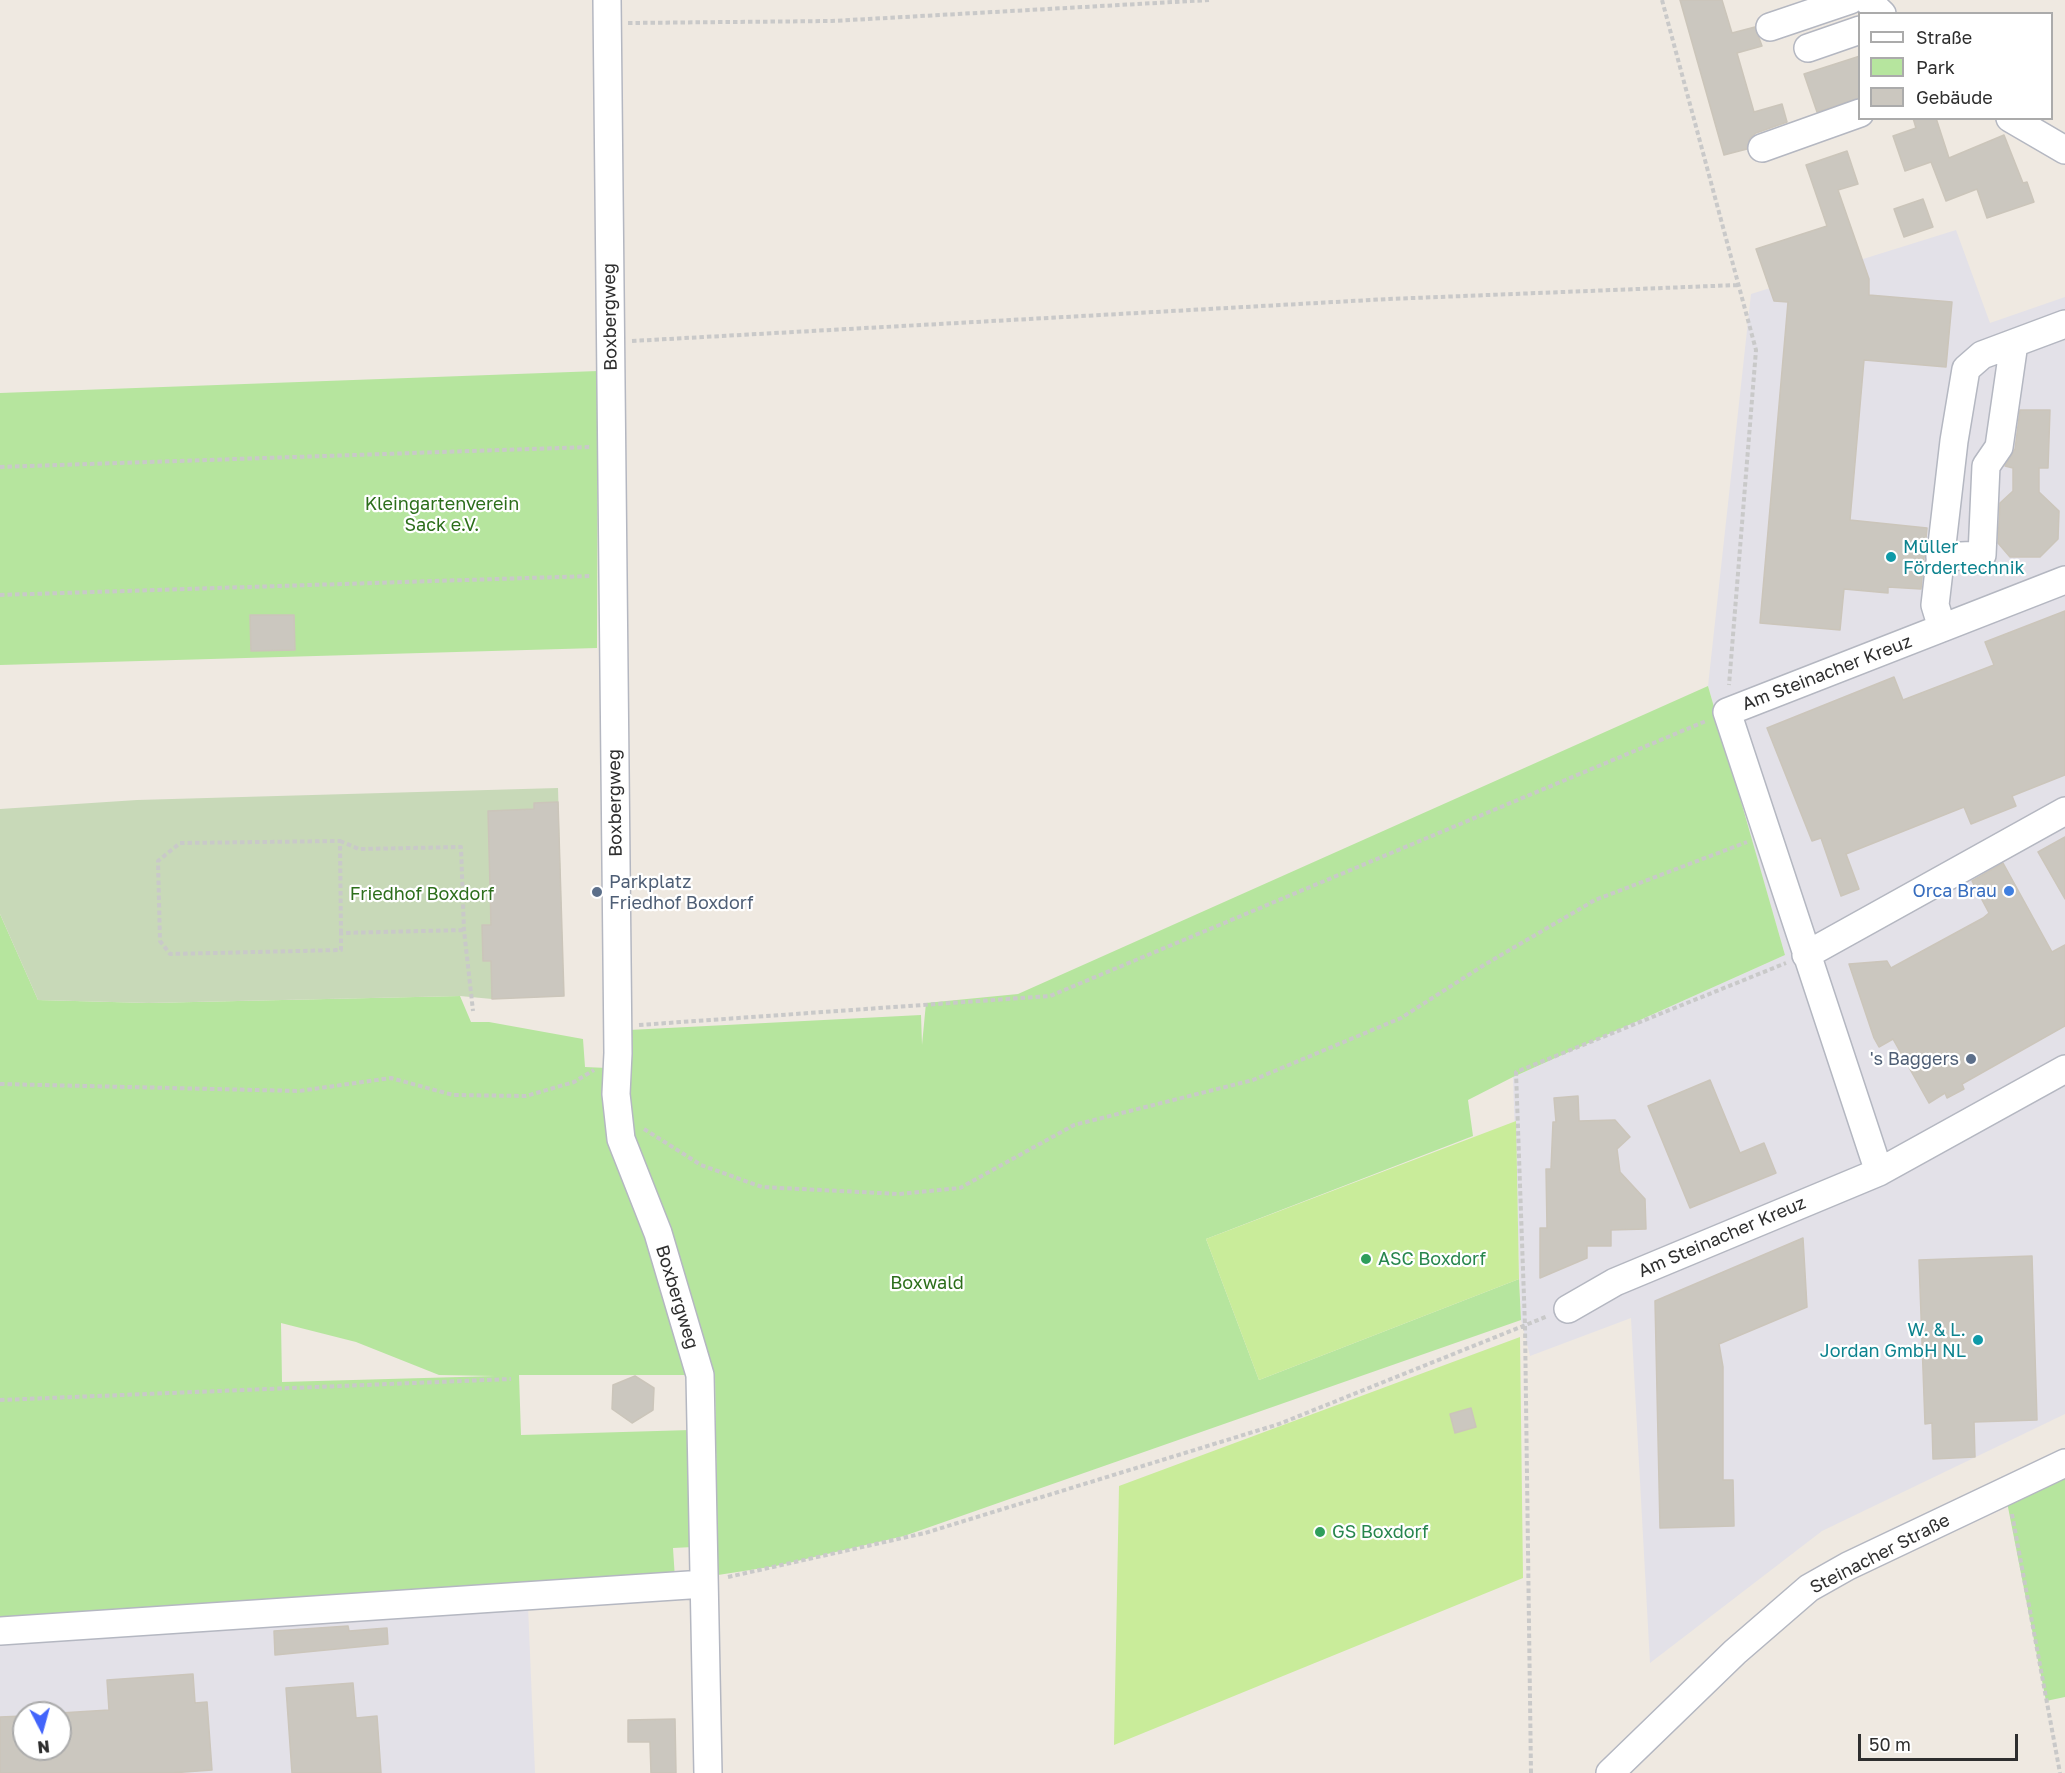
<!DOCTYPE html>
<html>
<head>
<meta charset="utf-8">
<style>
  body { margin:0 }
  #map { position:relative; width:2065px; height:1773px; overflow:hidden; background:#efe9e1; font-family:"Golos Text",sans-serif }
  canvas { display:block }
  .legend { position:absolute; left:1858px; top:12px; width:195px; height:108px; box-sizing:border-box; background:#fff; border:2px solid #ababab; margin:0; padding:8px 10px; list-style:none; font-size:18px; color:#2e2e2e }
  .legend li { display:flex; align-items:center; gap:12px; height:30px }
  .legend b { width:30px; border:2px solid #ababab }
  .north { position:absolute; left:12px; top:1701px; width:60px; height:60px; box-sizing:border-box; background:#fff; border:2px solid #ababab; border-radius:50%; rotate:174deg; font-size:16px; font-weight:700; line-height:24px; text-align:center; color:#2e2e2e }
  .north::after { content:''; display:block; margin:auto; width:21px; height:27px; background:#4264fb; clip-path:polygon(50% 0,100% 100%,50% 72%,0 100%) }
  .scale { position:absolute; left:1858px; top:1734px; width:160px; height:27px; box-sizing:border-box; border:3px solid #2e2e2e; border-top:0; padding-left:8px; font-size:18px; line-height:21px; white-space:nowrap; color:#2e2e2e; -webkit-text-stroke:4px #fff; paint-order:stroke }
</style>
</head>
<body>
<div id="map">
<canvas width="2065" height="1773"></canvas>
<ul class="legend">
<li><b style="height:8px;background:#fff"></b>Straße</li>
<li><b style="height:16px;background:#b6e59e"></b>Park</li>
<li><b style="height:16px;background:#cbc7bf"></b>Gebäude</li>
</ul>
<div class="north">N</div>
<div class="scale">50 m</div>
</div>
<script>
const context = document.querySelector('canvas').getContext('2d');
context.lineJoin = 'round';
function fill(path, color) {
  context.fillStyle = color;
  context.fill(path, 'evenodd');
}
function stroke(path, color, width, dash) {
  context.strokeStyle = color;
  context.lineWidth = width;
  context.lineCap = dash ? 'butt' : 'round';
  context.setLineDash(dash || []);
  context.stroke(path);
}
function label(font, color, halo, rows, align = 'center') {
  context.font = font + ' "Golos Text",sans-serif';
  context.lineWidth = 4.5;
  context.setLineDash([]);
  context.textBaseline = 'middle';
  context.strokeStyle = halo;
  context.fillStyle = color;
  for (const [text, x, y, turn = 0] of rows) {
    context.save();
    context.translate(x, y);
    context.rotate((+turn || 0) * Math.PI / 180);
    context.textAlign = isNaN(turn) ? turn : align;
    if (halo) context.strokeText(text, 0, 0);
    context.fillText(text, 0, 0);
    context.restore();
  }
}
fill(new Path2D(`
  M 1956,230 L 1990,323 L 2065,297 L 2065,1414 L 1822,1531 L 1650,1663 L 1631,1318 L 1530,1356 L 1521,1320 L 1513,1077 L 1785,955 L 1708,686 L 1751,294 Z
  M 528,1606 L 535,1773 L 0,1773 L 0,1641 ZM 24,1713 L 60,1713 L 60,1749 L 24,1749 Z`), '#e3e1e8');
fill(new Path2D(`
  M 598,371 L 597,648 L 0,665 L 0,393 Z
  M 1708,686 L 1785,955 L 1513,1077 L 1468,1100 L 1473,1136 L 1206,1239 L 1259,1380 L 1519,1279 L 1521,1320 L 904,1536 L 776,1566 L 718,1575 L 715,1375 L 519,1375 L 521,1435 L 691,1430 L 693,1547 L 673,1548 L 675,1579 L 0,1625 L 0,914 L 38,1000 L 149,1003 L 460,996 L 471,1022 L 489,1022 L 583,1039 L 585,1067 L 629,1069 L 629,1030 L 921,1015 L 922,1045 L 926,1003 L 1018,994 ZM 281,1323 L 356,1342 L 439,1375 L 495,1376 L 282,1382 Z
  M 2065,1473 L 2065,1697 L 2046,1701 L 2007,1502 Z`), '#b6e59e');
fill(new Path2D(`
  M 558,788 L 564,996 L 492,999 L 460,996 L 149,1003 L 38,1000 L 0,914 L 0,809 L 137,800 Z`), '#c8d9b8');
fill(new Path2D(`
  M 1516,1121 L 1519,1279 L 1259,1380 L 1206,1239 Z
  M 1520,1337 L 1523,1578 L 1114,1745 L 1119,1486 Z`), '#c9ec9a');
const building = new Path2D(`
  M 1680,0 L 1722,0 L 1732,33 L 1755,27 L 1762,46 L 1737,53 L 1754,112 L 1782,104 L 1787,122 L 1756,133 L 1750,138 L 1747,149 L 1724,155 Z
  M 1860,56 L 1860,98 L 1817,112 L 1804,74 Z
  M 1913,118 L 1936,118 L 1949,158 L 2004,135 L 2023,183 L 2027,182 L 2034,202 L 1987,218 L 1977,189 L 1946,201 L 1931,162 L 1905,171 L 1893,136 L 1916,128 Z
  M 1847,151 L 1858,184 L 1838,190 L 1869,279 L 1869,295 L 1952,302 L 1946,367 L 1864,360 L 1850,520 L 1927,528 L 1921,589 L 1888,587 L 1888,593 L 1844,589 L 1840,630 L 1760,623 L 1788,302 L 1774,301 L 1756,249 L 1827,226 L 1806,165 Z
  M 1923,199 L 1933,227 L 1904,237 L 1894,209 Z
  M 2020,410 L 2050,410 L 2048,468 L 2039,468 L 2039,492 L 2059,511 L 2058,539 L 2040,557 L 2010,557 L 1998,543 L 2000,503 L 2013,491 L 2013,468 L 2005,466 L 2015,449 Z
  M 2065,611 L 2065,775 L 2012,796 L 2016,806 L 1971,824 L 1964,807 L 1846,854 L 1859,889 L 1841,896 L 1821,838 L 1812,841 L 1767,728 L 1894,677 L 1903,700 L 1994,665 L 1985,642 Z
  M 250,615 L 294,615 L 295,650 L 251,651 Z
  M 558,802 L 564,996 L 492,999 L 491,961 L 483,961 L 482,925 L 491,925 L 488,811 L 534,809 L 534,803 Z
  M 2065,837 L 2065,899 L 2038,852 Z
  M 2003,863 L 2052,952 L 2065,945 L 2065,1026 L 1962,1084 L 1964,1089 L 1947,1098 L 1945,1093 L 1929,1103 L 1893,1039 L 1879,1047 L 1874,1038 L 1849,964 L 1887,961 L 1891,968 L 1983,918 L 1989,913 L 1972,881 Z
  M 1710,1080 L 1740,1153 L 1764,1143 L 1776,1173 L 1690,1208 L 1648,1106 Z
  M 1578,1096 L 1579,1121 L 1615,1120 L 1630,1137 L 1617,1149 L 1620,1172 L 1645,1199 L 1646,1229 L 1611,1230 L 1611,1246 L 1587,1246 L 1587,1258 L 1540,1278 L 1540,1228 L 1547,1228 L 1546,1169 L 1551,1169 L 1553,1122 L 1556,1122 L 1554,1098 Z
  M 1803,1238 L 1807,1307 L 1719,1344 L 1723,1367 L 1723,1480 L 1733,1480 L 1734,1526 L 1660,1528 L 1655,1301 Z
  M 2032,1256 L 2037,1420 L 1974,1422 L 1975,1457 L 1933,1459 L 1932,1423 L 1925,1424 L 1919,1260 Z
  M 635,1376 L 654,1388 L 653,1410 L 632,1423 L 612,1409 L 613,1385 Z
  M 1471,1408 L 1476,1427 L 1455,1433 L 1450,1414 Z
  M 348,1626 L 349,1631 L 387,1628 L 388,1644 L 275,1655 L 274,1631 Z
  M 193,1674 L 195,1703 L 207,1702 L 212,1770 L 171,1773 L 0,1773 L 0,1717 L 24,1716 L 24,1749 L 60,1749 L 60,1713 L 109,1710 L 107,1680 Z
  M 353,1683 L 356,1718 L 377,1716 L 381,1773 L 292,1773 L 286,1688 Z
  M 675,1719 L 676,1773 L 651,1773 L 650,1742 L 628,1742 L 628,1720 Z`);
fill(building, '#cbc7bf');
stroke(building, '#cbc5ba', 1.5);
const minor = new Path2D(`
  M 607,0 L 618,1053 L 616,1094 L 621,1139 L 658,1233 L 700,1375 L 708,1773
  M 1867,0 L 1882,14
  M 1770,27 L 1850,0
  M 1808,48 L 1860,30
  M 2010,118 L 2065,150
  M 1762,148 L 1860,113
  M 1940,557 L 1982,555 L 1986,466 L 1999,447 L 2014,343
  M 2065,580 L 1727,712 L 1879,1172 L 2065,1069
  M 1942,628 L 1935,605 L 1954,441 L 1966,369 L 1982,355 L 2065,324
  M 1806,955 L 2065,811
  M 1568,1309 L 1615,1282 L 1879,1172
  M 0,1631 L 704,1584
  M 1610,1773 L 1735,1652 L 1809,1588 L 1848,1566 L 2065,1463`);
stroke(minor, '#b4b7c1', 30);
stroke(new Path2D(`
  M 1662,0 L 1756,350 L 1729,685
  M 628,23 L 832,21 L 1209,0
  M 632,341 L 1389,299 L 1737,285
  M 0,467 L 590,447
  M 0,595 L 590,576
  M 340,841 L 359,849 L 461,847 L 464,930 L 473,1011
  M 341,933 L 340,841 L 180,843 L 158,861 L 160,941 L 170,954 L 341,950 L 341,933 L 464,930
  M 639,1025 L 1050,996 L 1706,721
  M 0,1084 L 299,1091 L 391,1078 L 453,1095 L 526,1096 L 574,1082 L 594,1070
  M 644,1129 L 701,1165 L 762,1187 L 899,1194 L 960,1188 L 1074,1125 L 1253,1080 L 1401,1018 L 1484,965 L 1595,900 L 1747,842
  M 0,1400 L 511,1379
  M 2012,1514 L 2060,1773
  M 728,1577 L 925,1533 L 1279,1424 L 1548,1316
  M 1531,1773 L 1525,1326 L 1516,1072 L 1786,963`), '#c9c9c9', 4, [4.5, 3]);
stroke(minor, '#fff', 27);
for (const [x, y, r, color] of [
  [1891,557,6,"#0f9aa8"],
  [2009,891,6,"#3f7fe0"],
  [597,892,6,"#5c6f8a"],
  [1971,1059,6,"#5c6f8a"],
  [1366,1259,6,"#2e9e5b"],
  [1978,1340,6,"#0f9aa8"],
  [1320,1532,6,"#2e9e5b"]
]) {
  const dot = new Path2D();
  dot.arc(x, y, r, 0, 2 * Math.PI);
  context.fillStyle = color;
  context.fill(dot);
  stroke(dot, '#fff', 2);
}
label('18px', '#2e2e2e', '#fff', [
  ["Boxbergweg",610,317,-91],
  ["Am Steinacher Kreuz",1827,673,-21],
  ["Boxbergweg",615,803,-91],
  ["Am Steinacher Kreuz",1722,1237,-23],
  ["Boxbergweg",677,1297,73],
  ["Steinacher Straße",1880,1554,-27]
]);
label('18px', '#2c6e1b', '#fff', [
  ["Kleingartenverein",442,504],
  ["Sack e.V.",442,525],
  ["Friedhof Boxdorf",422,894],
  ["Boxwald",927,1283]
]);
label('18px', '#0d838f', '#fff', [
  ["Müller",1903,547],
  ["Fördertechnik",1903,568],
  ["W. & L.",1966,1330,"right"],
  ["Jordan GmbH NL",1966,1351,"right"]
], 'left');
label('18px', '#4e5e75', '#fff', [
  ["Parkplatz",609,882],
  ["Friedhof Boxdorf",609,903],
  ["'s Baggers",1959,1059,"right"]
], 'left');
label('18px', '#366cbe', '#fff', [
  ["Orca Brau",1997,891]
], 'right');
label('18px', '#27864d', '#fff', [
  ["ASC Boxdorf",1378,1259],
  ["GS Boxdorf",1332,1532]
], 'left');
</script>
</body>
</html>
